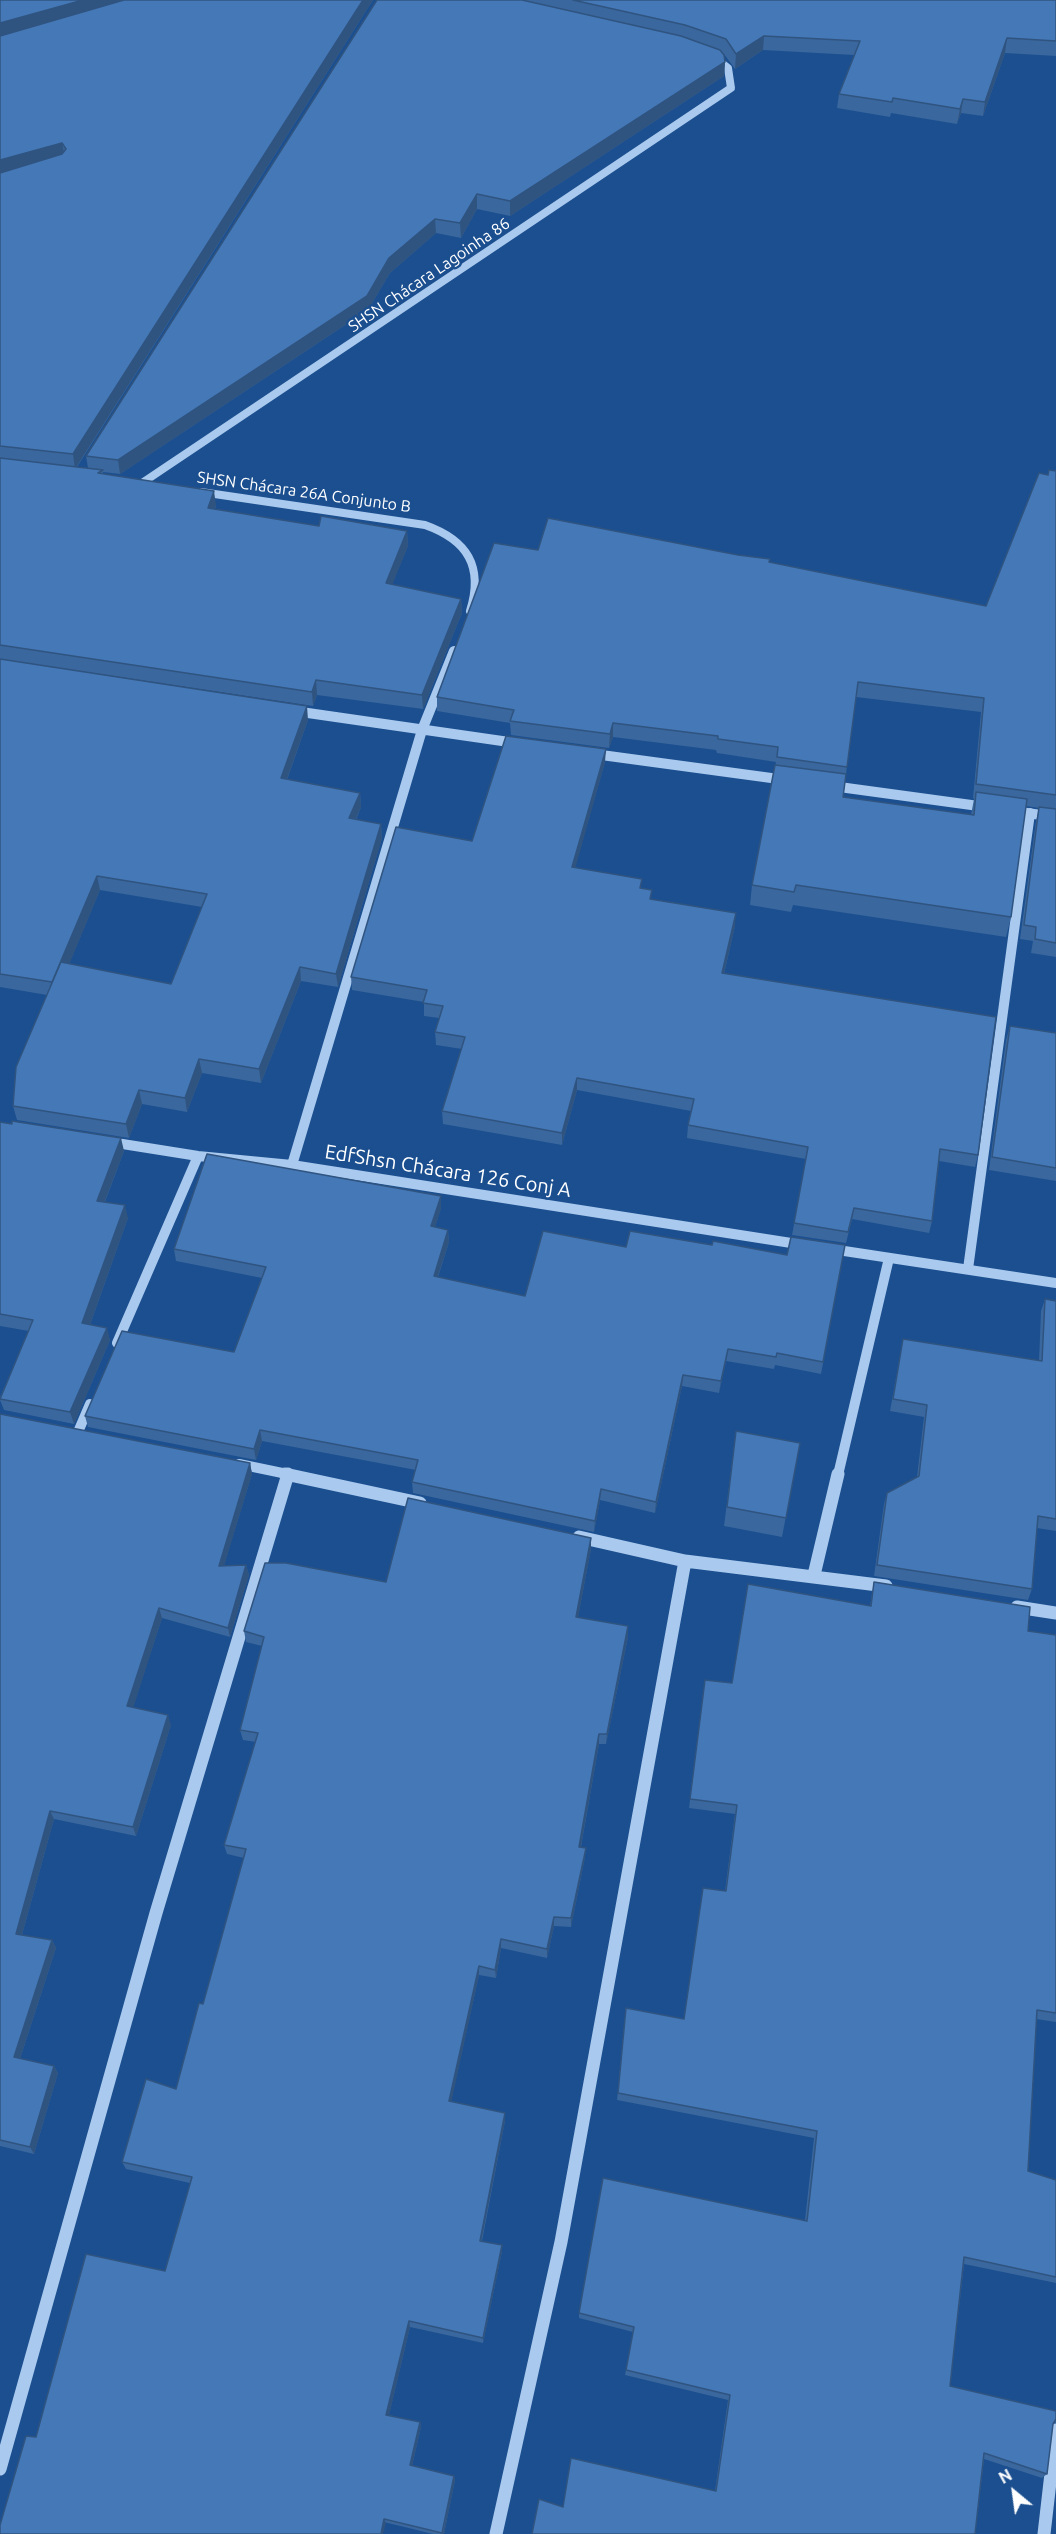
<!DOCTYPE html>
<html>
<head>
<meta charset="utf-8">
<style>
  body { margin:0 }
  #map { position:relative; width:1056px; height:2534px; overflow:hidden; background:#1b4f8f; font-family:Ubuntu,sans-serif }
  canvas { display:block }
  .north { position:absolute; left:984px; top:2462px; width:60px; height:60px; -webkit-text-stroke:4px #1b4f8f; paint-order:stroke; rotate:331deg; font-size:16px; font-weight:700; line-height:24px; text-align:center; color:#fff }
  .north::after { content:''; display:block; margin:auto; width:21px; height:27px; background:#fff; clip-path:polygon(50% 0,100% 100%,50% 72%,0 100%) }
</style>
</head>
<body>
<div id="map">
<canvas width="1056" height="2534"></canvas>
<div class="north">N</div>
</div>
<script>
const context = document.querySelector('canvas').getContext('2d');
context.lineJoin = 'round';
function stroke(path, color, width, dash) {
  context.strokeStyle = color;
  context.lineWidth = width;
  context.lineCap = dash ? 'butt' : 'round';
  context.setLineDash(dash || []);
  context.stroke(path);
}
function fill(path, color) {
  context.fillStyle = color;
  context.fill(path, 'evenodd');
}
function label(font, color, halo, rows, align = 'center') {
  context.font = font + ' Ubuntu,sans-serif';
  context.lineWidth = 5;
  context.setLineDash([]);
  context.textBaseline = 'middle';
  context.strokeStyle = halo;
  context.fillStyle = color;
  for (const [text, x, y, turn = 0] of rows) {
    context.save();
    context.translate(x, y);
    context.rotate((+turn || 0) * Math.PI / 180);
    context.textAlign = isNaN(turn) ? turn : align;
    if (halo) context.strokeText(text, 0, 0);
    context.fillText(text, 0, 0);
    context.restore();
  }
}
stroke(new Path2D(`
  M 142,483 L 731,88 L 728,68 L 713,56
  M 201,492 L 425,525 C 467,540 484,566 470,611`), '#a9c9ee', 8);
stroke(new Path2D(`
  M 294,711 L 516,743
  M 594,754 L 786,780
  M 832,786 L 986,807
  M 1013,811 L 1056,817
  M 110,1142 L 198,1156 L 292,1165 L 804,1245
  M 292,1165 L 422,730 L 454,651
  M 831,1249 L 1056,1283
  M 968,1269 L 1030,813
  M 117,1343 L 198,1156
  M 78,1432 L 90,1404
  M 239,1464 L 292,1475
  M 838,1475 L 889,1258`), '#a9c9ee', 10);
stroke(new Path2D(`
  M 285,1474 L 420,1503
  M 579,1537 L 685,1561 L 886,1586
  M 814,1575 L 838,1474
  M 1017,1607 L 1056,1613
  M 0,2469 L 156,1913 L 288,1474
  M 496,2534 L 561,2242 L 685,1561
  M 1044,2534 L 1056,2430`), '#a9c9ee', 13);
fill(new Path2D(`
  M 0,0 L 373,0 L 77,467 L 88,468 L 86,456 L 377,0 L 1056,0 L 1056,56 L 1005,53 L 983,116 L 961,113 L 957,124 L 891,113 L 890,117 L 837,108 L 839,94 L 854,55 L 763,50 L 735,69 L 724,54 L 722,53 L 725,62 L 724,76 L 510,216 L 477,209 L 461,238 L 436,233 L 390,273 L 368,310 L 120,474 L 103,472 L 103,474 L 216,505 L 215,509 L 319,526 L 407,531 L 408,546 L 392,584 L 461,599 L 462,613 L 423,709 L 317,695 L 313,706 L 0,659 L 308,720 L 287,780 L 360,793 L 361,807 L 356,820 L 381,824 L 382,838 L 338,987 L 301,981 L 261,1083 L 202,1073 L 187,1112 L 142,1104 L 129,1138 L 17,1120 L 13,1106 L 47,995 L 0,987 ZM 100,890 L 202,907 L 171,984 L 69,964 Z
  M 1056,471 L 1056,957 L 1031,953 L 1033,941 L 1020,939 L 1036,821 L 1039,808 L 1026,806 L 1011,917 L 1006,937 L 793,905 L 791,912 L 750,905 L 752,885 L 776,762 L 717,753 L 716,750 L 613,737 L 609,748 L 511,735 L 510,723 L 437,711 L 437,697 L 538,550 L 769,562 L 986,606 L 1048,475 ZM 856,697 L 981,712 L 973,798 L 974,799 L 971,815 L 843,797 Z
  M 605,762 L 575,867 L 642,888 L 651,899 L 735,926 L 724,974 L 978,1155 L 975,1167 L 939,1161 L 932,1221 L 929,1233 L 852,1219 L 846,1243 L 792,1235 L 806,1159 L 687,1138 L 688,1125 L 691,1111 L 577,1090 L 562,1145 L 443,1124 L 442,1111 L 462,1049 L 436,1045 L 435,1032 L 439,1018 L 424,1016 L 424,1002 L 352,990 L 351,977 L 472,841 Z
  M 1010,1026 L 1056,1033 L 1056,1181 L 989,1170 L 1006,1040 Z
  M 0,1122 L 124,1151 L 105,1202 L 128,1218 L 90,1325 L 110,1340 L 74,1424 L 4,1410 L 0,1400 L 0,1397 L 29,1331 L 0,1326 Z
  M 441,1208 L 435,1227 L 448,1230 L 449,1242 L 438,1277 L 525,1296 L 626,1247 L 712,1245 L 787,1255 L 845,1245 L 821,1374 L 775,1365 L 774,1369 L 726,1361 L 719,1393 L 682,1386 L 655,1513 L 600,1500 L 594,1532 L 413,1493 L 412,1482 L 416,1470 L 262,1441 L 256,1460 L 88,1427 L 85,1416 L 234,1352 L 262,1278 L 176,1261 L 174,1249 Z
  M 1045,1299 L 1056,1301 L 1056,1531 L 1037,1528 L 1032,1589 L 1028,1600 L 874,1576 L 884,1504 L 887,1493 L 917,1477 L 924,1417 L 890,1411 L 903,1339 L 1039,1361 L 1041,1311 Z
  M 0,1414 L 250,1463 L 252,1474 L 224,1565 L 246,1565 L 249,1575 L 230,1637 L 162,1618 L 133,1707 L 171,1725 L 136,1836 L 54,1819 L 22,1935 L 52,1940 L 56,1948 L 20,2059 L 54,2066 L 58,2073 L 34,2154 L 0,2146 Z
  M 736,1431 L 800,1443 L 782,1537 L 724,1526 Z
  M 591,1538 L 591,1549 L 578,1617 L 628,1637 L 606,1744 L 599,1744 L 581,1847 L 585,1857 L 571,1927 L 554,1926 L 547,1958 L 501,1948 L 496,1978 L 479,1975 L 451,2101 L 505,2113 L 505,2121 L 482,2241 L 502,2251 L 483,2343 L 410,2327 L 389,2415 L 420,2422 L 421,2427 L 412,2466 L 454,2476 L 455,2480 L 444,2534 L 433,2534 L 36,2437 L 165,2271 L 190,2183 L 126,2169 L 122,2162 L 176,2089 L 203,2004 L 244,1858 L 227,1854 L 224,1845 L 256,1742 L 243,1740 L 240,1730 L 262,1646 L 246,1642 L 244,1631 L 386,1582 Z
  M 874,1582 L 1028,1631 L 1056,1635 L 1056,2022 L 1036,2019 L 1028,2171 L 1056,2180 L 1056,2283 L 964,2264 L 950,2386 L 1056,2411 L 1056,2423 L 1054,2422 L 1053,2424 L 1047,2474 L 1042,2478 L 984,2459 L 975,2534 L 563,2507 L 715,2491 L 728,2400 L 625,2375 L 633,2332 L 579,2318 L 579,2313 L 805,2220 L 814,2138 L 617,2100 L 626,2008 L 684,2019 L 725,1891 L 735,1814 L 689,1808 L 705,1680 L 732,1683 L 870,1606 Z`), '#3a679d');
fill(new Path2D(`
  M 83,0 L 136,0 L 0,39 L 0,23 Z
  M 363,0 L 373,0 L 75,469 L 73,454 Z
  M 764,36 L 763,50 L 735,69 L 736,54 Z
  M 1007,38 L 1005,53 L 983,116 L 985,102 Z
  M 725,62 L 724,76 L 510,216 L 510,201 Z
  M 963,99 L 961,113 L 957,124 L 960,109 Z
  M 62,143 L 65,157 L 0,176 L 0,160 Z
  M 477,194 L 477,209 L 461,238 L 460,223 Z
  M 435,219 L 436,233 L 390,273 L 368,310 L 120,474 L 118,460 L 389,258 Z
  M 214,491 L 216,505 L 210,522 L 208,508 Z
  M 407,531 L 408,546 L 387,598 L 386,583 Z
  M 461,599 L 462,613 L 423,709 L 422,695 Z
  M 316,680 L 317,695 L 313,706 L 312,692 Z
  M 307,706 L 308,720 L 282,793 L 281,778 Z
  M 613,723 L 613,737 L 609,748 L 610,734 Z
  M 606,749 L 605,762 L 572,880 L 572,867 Z
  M 360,793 L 361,807 L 350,832 L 349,818 Z
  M 381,824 L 382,838 L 338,987 L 336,974 Z
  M 97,876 L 100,890 L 56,996 L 52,982 Z
  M 736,913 L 735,926 L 721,986 L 722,973 Z
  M 300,967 L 301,981 L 261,1083 L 259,1069 Z
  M 199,1059 L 202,1073 L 187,1112 L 185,1098 Z
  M 577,1078 L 577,1090 L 562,1145 L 562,1133 Z
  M 139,1090 L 142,1104 L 129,1138 L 126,1124 Z
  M 121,1138 L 124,1151 L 100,1214 L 97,1201 Z
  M 441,1196 L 441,1208 L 432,1238 L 431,1226 Z
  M 125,1205 L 128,1218 L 86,1336 L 82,1323 Z
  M 448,1230 L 449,1242 L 434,1288 L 434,1276 Z
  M 107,1328 L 110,1340 L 74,1424 L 70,1412 Z
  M 728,1349 L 726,1361 L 719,1393 L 721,1381 Z
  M 683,1375 L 682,1386 L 655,1513 L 656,1502 Z
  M 260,1430 L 262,1441 L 256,1460 L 254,1449 Z
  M 250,1463 L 252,1474 L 221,1576 L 219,1566 Z
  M 601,1489 L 600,1500 L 594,1532 L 595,1521 Z
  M 591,1538 L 591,1549 L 576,1628 L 576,1617 Z
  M 246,1565 L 249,1575 L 230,1637 L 228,1628 Z
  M 159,1608 L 162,1618 L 131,1715 L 127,1706 Z
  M 628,1626 L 628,1637 L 606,1744 L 607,1734 Z
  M 168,1715 L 171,1725 L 136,1836 L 133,1827 Z
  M 599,1734 L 599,1744 L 579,1857 L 579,1847 Z
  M 50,1811 L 54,1819 L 20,1942 L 16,1934 Z
  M 586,1848 L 585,1857 L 571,1927 L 571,1918 Z
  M 554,1917 L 554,1926 L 547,1958 L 547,1949 Z
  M 501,1939 L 501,1948 L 496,1978 L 495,1970 Z
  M 52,1940 L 56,1948 L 18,2065 L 14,2057 Z
  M 479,1966 L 479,1975 L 450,2108 L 449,2101 Z
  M 54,2066 L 58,2073 L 34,2154 L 30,2147 Z
  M 505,2113 L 505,2121 L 480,2247 L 480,2241 Z
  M 502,2245 L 502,2251 L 483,2343 L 483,2338 Z
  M 409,2321 L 410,2327 L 388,2420 L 386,2415 Z
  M 420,2422 L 421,2427 L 411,2470 L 410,2465 Z
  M 454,2476 L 455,2480 L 444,2534 L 443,2534 Z
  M 384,2519 L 386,2523 L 383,2534 L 381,2534 Z`), '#305480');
const building = new Path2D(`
  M 0,0 L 83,0 L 0,23 Z
  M 124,0 L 363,0 L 73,454 L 0,446 L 0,173 L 62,154 L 66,149 L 62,143 L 0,160 L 0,36 Z
  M 377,0 L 522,0 L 681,36 L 720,50 L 724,55 L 725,62 L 510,201 L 477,194 L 460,223 L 435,219 L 389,258 L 367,296 L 118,460 L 86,456 Z
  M 573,0 L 1056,0 L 1056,41 L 1007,38 L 985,102 L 963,99 L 960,109 L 893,98 L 892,102 L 839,94 L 860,41 L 764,36 L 736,54 L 726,39 L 685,25 Z
  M 0,458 L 103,470 L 98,473 L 214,491 L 208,508 L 319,526 L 321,516 L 407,531 L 386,583 L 461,599 L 422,695 L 316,680 L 312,692 L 0,645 Z
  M 1049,470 L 1056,471 L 1056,795 L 976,784 L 984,698 L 858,682 L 847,767 L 777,757 L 778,747 L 718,739 L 718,736 L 613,723 L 610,734 L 510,721 L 514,710 L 437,697 L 494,543 L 538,550 L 548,518 L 738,555 L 770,559 L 769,562 L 986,606 L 1039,473 L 1048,475 Z
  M 0,659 L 307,706 L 281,778 L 360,793 L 349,818 L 381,824 L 336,974 L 300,967 L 259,1069 L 199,1059 L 185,1098 L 139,1090 L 126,1124 L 13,1106 L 16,1067 L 61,962 L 171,984 L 207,894 L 97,876 L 52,982 L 0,974 Z
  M 506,736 L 606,749 L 572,867 L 642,879 L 640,888 L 652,890 L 650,899 L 736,913 L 722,973 L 996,1017 L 978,1155 L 940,1149 L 932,1221 L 854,1208 L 848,1232 L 794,1223 L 808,1147 L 688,1125 L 694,1099 L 577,1078 L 562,1133 L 442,1111 L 465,1037 L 435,1032 L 443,1006 L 423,1003 L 427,990 L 351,977 L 396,827 L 472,841 Z
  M 775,765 L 846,774 L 843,797 L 974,815 L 976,792 L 1027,799 L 1011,917 L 796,885 L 794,892 L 752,885 Z
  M 1039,807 L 1056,809 L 1056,943 L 1035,939 L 1036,927 L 1024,925 Z
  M 1010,1026 L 1056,1033 L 1056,1168 L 992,1157 Z
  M 12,1121 L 121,1138 L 97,1201 L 125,1205 L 82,1323 L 107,1328 L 70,1412 L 0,1399 L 33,1320 L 0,1314 L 0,1122 L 12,1124 Z
  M 207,1154 L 441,1196 L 431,1226 L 448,1230 L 434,1276 L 525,1296 L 543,1231 L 626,1247 L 630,1231 L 712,1245 L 713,1241 L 787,1255 L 791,1237 L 845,1245 L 823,1362 L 777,1353 L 776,1357 L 728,1349 L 721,1381 L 683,1375 L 656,1502 L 601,1489 L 595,1521 L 412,1482 L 418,1460 L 260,1430 L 254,1449 L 85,1416 L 122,1331 L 234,1352 L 266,1267 L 174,1249 Z
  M 1045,1299 L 1056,1301 L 1056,1519 L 1038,1516 L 1032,1589 L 877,1565 L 887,1493 L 919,1476 L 927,1405 L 893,1399 L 903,1339 L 1042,1361 Z
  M 0,1414 L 250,1463 L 219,1566 L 246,1565 L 228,1628 L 159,1608 L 127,1706 L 168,1715 L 133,1827 L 50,1811 L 16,1934 L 52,1940 L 14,2057 L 54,2066 L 30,2147 L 0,2140 Z
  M 736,1431 L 800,1443 L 786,1518 L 727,1507 Z
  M 408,1498 L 591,1538 L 576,1617 L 628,1626 L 607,1734 L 599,1734 L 579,1847 L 586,1848 L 571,1918 L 554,1917 L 547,1949 L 501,1939 L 495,1970 L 479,1966 L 449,2101 L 505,2113 L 480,2241 L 502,2245 L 483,2338 L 409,2321 L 386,2415 L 420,2422 L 410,2465 L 454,2476 L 442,2533 L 384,2519 L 381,2534 L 0,2534 L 0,2525 L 26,2436 L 36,2437 L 86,2254 L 165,2271 L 192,2177 L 122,2162 L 146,2079 L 176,2089 L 199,2003 L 203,2004 L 246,1849 L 224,1845 L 258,1733 L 240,1730 L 264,1637 L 244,1631 L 265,1563 L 286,1563 L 386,1582 Z
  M 874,1582 L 1030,1607 L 1028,1631 L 1056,1635 L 1056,2013 L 1037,2010 L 1028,2171 L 1056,2180 L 1056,2277 L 964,2257 L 950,2386 L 1056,2411 L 1056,2419 L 1053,2424 L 1047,2474 L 984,2453 L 975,2534 L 532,2534 L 539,2499 L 563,2507 L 571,2458 L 716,2491 L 730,2395 L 626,2370 L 634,2327 L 579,2313 L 603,2178 L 807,2221 L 817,2131 L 618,2093 L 626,2008 L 684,2019 L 703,1888 L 726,1891 L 737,1805 L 690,1799 L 705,1680 L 732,1683 L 748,1584 L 871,1606 Z`);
fill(building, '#4478b7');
stroke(building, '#305480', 1.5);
label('16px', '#fff', '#1b4f8f', [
  ["SHSN Chácara Lagoinha 86",429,275,-34],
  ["SHSN Chácara 26A Conjunto B",304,492,8]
]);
label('20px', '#fff', '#1b4f8f', [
  ["EdfShsn Chácara 126 Conj A",448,1171,9]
]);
</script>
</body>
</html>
